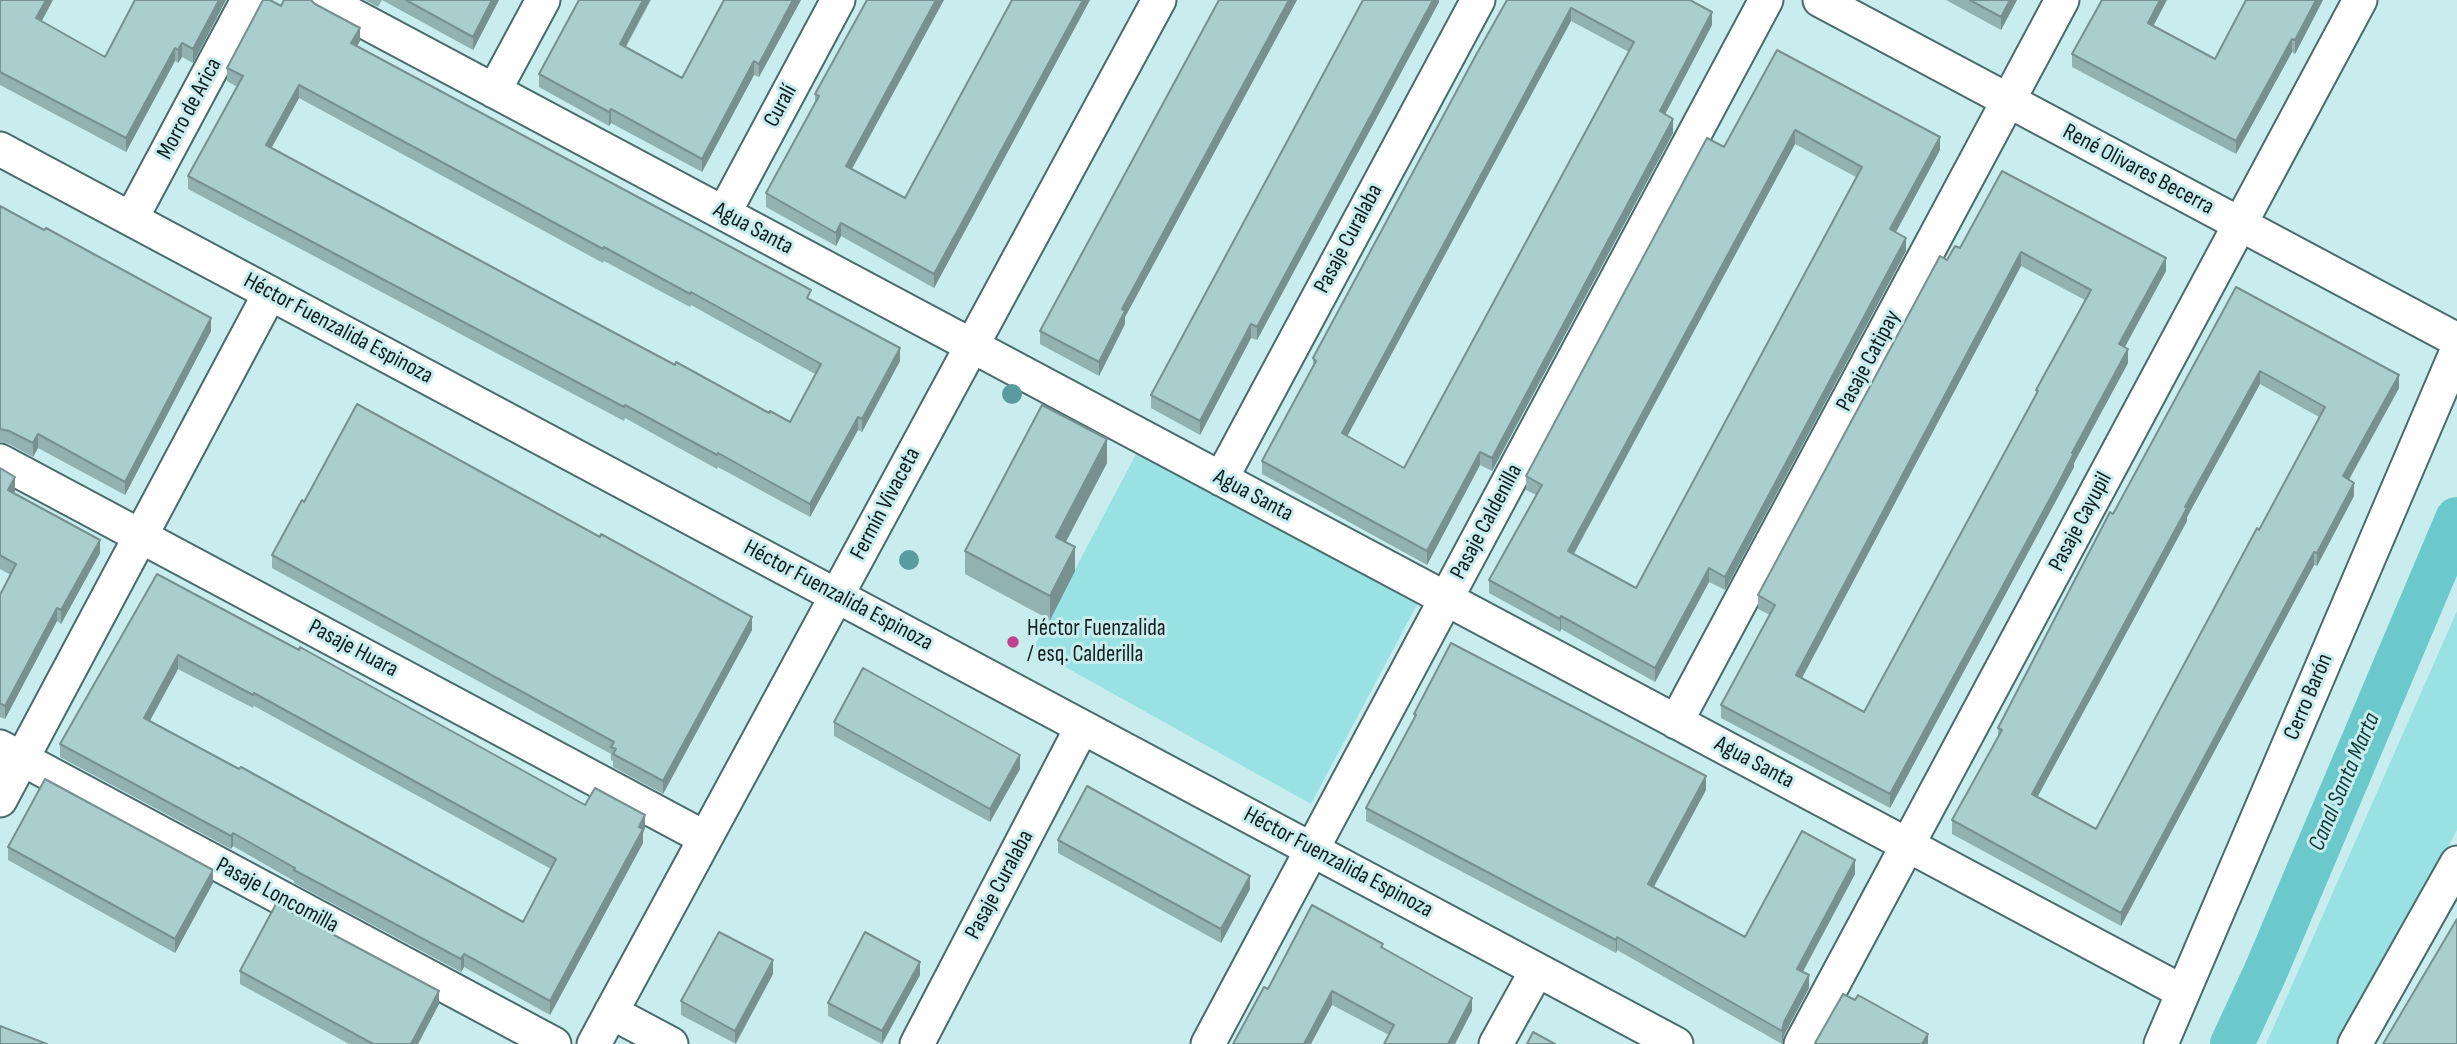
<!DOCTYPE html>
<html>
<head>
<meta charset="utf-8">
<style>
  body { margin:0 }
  canvas { display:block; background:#c9edee }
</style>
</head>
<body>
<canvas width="2457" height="1044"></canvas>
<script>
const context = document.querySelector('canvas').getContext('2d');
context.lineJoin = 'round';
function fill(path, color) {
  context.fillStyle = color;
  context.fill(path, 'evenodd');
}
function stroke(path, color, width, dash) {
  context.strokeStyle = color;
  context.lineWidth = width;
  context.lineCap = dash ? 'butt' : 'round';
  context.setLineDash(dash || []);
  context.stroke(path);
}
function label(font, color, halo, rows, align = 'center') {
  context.font = font + ' "Sofia Sans Condensed",sans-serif';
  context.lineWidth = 6;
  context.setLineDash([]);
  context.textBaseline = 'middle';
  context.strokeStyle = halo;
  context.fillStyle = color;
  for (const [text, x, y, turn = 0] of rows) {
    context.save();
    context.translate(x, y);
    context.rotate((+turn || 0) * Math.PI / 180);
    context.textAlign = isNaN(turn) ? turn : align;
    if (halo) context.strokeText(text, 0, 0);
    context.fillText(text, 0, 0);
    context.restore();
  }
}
fill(new Path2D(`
  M 1142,443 L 1420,599 L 1311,804 L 1033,649 Z
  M 2457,611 L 2457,830 L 2342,1044 L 2266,1044 Z`), '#99e1e2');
stroke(new Path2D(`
  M 2232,1044 L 2265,973 L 2457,519`), '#6bc9cb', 44);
const street = new Path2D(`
  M 324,0 L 2183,992
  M 1820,0 L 2457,340
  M 494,91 L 543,0
  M 0,149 L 1676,1044
  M 724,213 L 838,0
  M 131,219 L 248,0
  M 0,461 L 705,838
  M 1221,479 L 1478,0
  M 1676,722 L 2062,0
  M 0,747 L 554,1044
  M 0,800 L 270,293
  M 611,1012 L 671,1044
  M 594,1044 L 1159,0
  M 917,1044 L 1082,727
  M 1208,1044 L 1766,0
  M 1496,1044 L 1537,970
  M 1801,1044 L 2360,0
  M 2161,1044 L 2457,351
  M 2355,1044 L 2457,863`);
stroke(street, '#4a6b6c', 37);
stroke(street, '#fff', 33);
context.fillStyle = '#5a9b9d';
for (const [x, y] of [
  [1012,394],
  [909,560]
]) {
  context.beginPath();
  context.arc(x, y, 10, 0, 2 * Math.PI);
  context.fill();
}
fill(new Path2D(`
  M 0,0 L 105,57 L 226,0 L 193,63 L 182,57 L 178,63 L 175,61 L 126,152 L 0,85 Z
  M 365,0 L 499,0 L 473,50 L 382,0 L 378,7 Z
  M 579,0 L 651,0 L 626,47 L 682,78 L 801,0 L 759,77 L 754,75 L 702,172 L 611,123 L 609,126 L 539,87 L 539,74 Z
  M 867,0 L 851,169 L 905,198 L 1012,0 L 1090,0 L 934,288 L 841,236 L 836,246 L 766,207 L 766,193 L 815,102 L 815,94 Z
  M 1219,0 L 1297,0 L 1125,317 L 1125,324 L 1099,376 L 1040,344 L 1040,331 Z
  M 1439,0 L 1439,2 L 1257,340 L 1251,338 L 1200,435 L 1151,408 L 1151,395 Z
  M 1507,0 L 1712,25 L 1665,114 L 1673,133 L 1492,471 L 1480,465 L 1427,565 L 1262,474 L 1262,461 L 1313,368 L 1313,358 ZM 1571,21 L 1629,52 L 1404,468 L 1347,436 Z
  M 1946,0 L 2017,0 L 2001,30 Z
  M 2246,0 L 2323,0 L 2295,54 L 2292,52 L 2236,154 L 2072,67 L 2072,54 L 2154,26 L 2215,59 Z
  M 281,6 L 360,41 L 357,46 L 811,300 L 900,361 L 862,432 L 858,430 L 810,517 L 718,467 L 717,469 L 625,418 L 624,421 L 188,189 L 188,176 L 237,87 L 227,81 L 227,68 ZM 299,98 L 603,263 L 604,261 L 690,307 L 691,305 L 815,374 L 790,422 L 769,413 L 583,316 L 271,148 Z
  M 1777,50 L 1940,150 L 1896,232 L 1906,251 L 1725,590 L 1709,582 L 1655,682 L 1561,629 L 1560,632 L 1489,593 L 1489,580 L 1536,495 L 1526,490 L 1526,476 L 1724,147 ZM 1795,144 L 1856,177 L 1636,588 L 1574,554 Z
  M 2002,171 L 2166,271 L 2124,347 L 2128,363 L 2074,463 L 2074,467 L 2058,497 L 1890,808 L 1721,718 L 1721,705 L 1770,615 L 1758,609 L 1758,595 L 1947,260 L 1960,248 ZM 2021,266 L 2085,300 L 2036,390 L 2036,395 L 1864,712 L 1802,678 Z
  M 0,206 L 211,331 L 125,495 L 38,448 L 33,457 L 9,444 L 0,442 Z
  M 2236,287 L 2399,388 L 2349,480 L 2354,496 L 2317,566 L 2314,565 L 2292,606 L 2121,926 L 1952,834 L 1952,820 L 1998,737 L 1998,728 ZM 2260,384 L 2319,417 L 2259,530 L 2096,829 L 2037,797 L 2187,521 L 2187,517 Z
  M 1107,463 L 1066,542 L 1075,571 L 1050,620 L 965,574 L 965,551 Z
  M 0,468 L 15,491 L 14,493 L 100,553 L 61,624 L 57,621 L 5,719 L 0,717 L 0,595 L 11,575 L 0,569 Z
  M 272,555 L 752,630 L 663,794 L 613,767 L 613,761 L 611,760 L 611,754 L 272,568 Z
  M 157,574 L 585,805 L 645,828 L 643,833 L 643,843 L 550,1015 L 464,967 L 461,972 L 457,970 L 294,883 L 294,881 L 233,846 L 231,849 L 60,757 L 60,744 ZM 178,669 L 253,708 L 254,706 L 551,869 L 523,922 L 150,721 Z
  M 1414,714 L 1706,790 L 1654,887 L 1745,937 L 1855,874 L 1803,972 L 1809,988 L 1784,1035 L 1782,1044 L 1617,950 L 1616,953 L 1366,821 L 1366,808 L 1414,719 Z
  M 834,722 L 1020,769 L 990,822 L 834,736 Z
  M 1058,840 L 1250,889 L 1221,943 L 1058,853 Z
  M 8,847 L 213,883 L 175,953 L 8,860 Z
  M 1383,948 L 1472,1011 L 1389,1035 L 1332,1005 L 1268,989 Z
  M 240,971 L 439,1004 L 418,1044 L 349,1044 L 240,984 Z
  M 773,974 L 736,1044 L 681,1015 L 681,1001 Z
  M 920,975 L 882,1044 L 828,1016 L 828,1003 Z`), '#92b1b1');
fill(new Path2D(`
  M 46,0 L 53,0 L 36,32 L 36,18 Z
  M 219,0 L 226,0 L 193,63 L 193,49 Z
  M 492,0 L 499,0 L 473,50 L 473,37 Z
  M 643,0 L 650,0 L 620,57 L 620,44 Z
  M 793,0 L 801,0 L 759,77 L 759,64 Z
  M 936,0 L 944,0 L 846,180 L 846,166 Z
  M 1083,0 L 1090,0 L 934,288 L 934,274 Z
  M 1289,0 L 1297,0 L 1125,317 L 1125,324 L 1099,376 L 1099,362 L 1122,309 Z
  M 1433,0 L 1439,0 L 1439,2 L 1257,340 L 1257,327 Z
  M 2010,0 L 2017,0 L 2001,30 L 2001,17 Z
  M 2160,0 L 2167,0 L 2148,36 L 2148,23 Z
  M 2316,0 L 2323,0 L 2295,54 L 2295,40 Z
  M 1571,8 L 1571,21 L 1342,446 L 1342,433 Z
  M 1712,12 L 1712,25 L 1660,124 L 1660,111 Z
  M 360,28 L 360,41 L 351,56 L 351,43 Z
  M 2292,39 L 2292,52 L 2236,154 L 2236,141 Z
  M 182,43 L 182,57 L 178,63 L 178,50 Z
  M 175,48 L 175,61 L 126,152 L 126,138 Z
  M 754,61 L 754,75 L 702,172 L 702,159 Z
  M 299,85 L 299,98 L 266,158 L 266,145 Z
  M 611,109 L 611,123 L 609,126 L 609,112 Z
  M 1673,119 L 1673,133 L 1492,471 L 1492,458 Z
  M 1795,130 L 1795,144 L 1568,564 L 1568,551 Z
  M 1940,137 L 1940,150 L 1890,243 L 1890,229 Z
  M 841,223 L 841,236 L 836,246 L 836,233 Z
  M 1906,238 L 1906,251 L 1725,590 L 1725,577 Z
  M 2021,252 L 2021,266 L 1796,689 L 1796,675 Z
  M 2166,258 L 2166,271 L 2119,358 L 2119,344 Z
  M 211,318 L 211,331 L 125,495 L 125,482 Z
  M 1251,324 L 1251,338 L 1200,435 L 1200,421 Z
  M 900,348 L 900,361 L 862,432 L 862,419 Z
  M 2128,349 L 2128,363 L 2074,463 L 2074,467 L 2058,497 L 1890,808 L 1890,794 Z
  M 2260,371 L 2260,384 L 2187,517 L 2187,521 L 2032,807 L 2032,794 L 2185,507 Z
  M 2399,375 L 2399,388 L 2343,490 L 2343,476 Z
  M 858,417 L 858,430 L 810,517 L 810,504 Z
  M 38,434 L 38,448 L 33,457 L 33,443 Z
  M 1107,439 L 1107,463 L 1056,560 L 1056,537 Z
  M 1480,452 L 1480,465 L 1427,565 L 1427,551 Z
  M 15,477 L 15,491 L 8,504 L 8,490 Z
  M 2354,483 L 2354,496 L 2317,566 L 2317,553 Z
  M 100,540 L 100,553 L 61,624 L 61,610 Z
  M 1075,547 L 1075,571 L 1050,620 L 1050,596 Z
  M 2314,552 L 2314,565 L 2121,926 L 2121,913 Z
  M 1709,568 L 1709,582 L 1655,682 L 1655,668 Z
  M 57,608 L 57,621 L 5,719 L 5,706 Z
  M 1561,616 L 1561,629 L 1560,632 L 1560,619 Z
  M 752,617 L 752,630 L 663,794 L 663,781 Z
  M 178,655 L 178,669 L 144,731 L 144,718 Z
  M 1020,755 L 1020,769 L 990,822 L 990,809 Z
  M 1706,776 L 1706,790 L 1648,897 L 1648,884 Z
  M 645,815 L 645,828 L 643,833 L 643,843 L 550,1015 L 550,1001 Z
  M 233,833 L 233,846 L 231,849 L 231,836 Z
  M 1855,860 L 1855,874 L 1797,982 L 1797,969 Z
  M 213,870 L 213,883 L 175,953 L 175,939 Z
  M 1250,876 L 1250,889 L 1221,943 L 1221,929 Z
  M 1617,937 L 1617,950 L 1616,953 L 1616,940 Z
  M 464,954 L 464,967 L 461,972 L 461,959 Z
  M 773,960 L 773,974 L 735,1044 L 735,1031 Z
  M 920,962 L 920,975 L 882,1044 L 882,1031 Z
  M 1809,975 L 1809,988 L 1784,1035 L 1782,1044 L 1782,1031 L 1784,1022 Z
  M 439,991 L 439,1004 L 418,1044 L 411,1044 Z
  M 1332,991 L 1332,1005 L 1311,1044 L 1304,1044 Z
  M 1472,998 L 1472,1011 L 1455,1044 L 1448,1044 Z
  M 1928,1034 L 1928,1044 L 1922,1044 Z`), '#779090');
const building = new Path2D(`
  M 0,0 L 46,0 L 36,18 L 105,57 L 135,0 L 219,0 L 193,49 L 182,43 L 178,50 L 175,48 L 126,138 L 0,72 Z
  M 263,0 L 270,0 L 281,6 L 284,0 L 311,0 L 315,4 L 360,28 L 351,43 L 811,290 L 807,298 L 900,348 L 862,419 L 858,417 L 810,504 L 718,453 L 717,455 L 625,405 L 624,407 L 188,176 L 243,76 L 227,68 ZM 299,85 L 603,249 L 604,247 L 690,294 L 691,292 L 821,364 L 790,422 L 770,411 L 769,413 L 676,362 L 675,365 L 583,316 L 266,145 Z
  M 406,0 L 492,0 L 473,37 Z
  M 579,0 L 643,0 L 620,44 L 682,78 L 724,0 L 793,0 L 759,64 L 754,61 L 702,159 L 611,109 L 609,112 L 539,74 Z
  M 867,0 L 936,0 L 846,166 L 905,198 L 1012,0 L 1083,0 L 934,274 L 841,223 L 836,233 L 766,193 L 819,96 L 815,94 Z
  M 1219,0 L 1289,0 L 1122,309 L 1125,311 L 1099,362 L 1040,331 Z
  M 1363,0 L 1433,0 L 1257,327 L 1251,324 L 1200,421 L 1151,395 Z
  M 1507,0 L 1690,0 L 1712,12 L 1660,111 L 1673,119 L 1492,458 L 1480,452 L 1427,551 L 1262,461 L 1316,361 L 1313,358 L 1476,55 ZM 1571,8 L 1634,42 L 1404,468 L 1342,433 Z
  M 1970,0 L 2010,0 L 2001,17 Z
  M 2102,0 L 2160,0 L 2148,23 L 2215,59 L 2246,0 L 2316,0 L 2295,40 L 2292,39 L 2236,141 L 2072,54 Z
  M 1777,50 L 1940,137 L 1890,229 L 1906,238 L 1725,577 L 1709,568 L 1655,668 L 1561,616 L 1560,619 L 1489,580 L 1542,485 L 1526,476 L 1707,138 L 1724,147 ZM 1795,130 L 1862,167 L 1636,588 L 1568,551 Z
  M 2002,171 L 2166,258 L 2119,344 L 2128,349 L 2072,453 L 2074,453 L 2058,484 L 1890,794 L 1721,705 L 1775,605 L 1758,595 L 1940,256 L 1947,260 L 1955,246 L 1960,248 ZM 2021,252 L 2091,290 L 2036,390 L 2038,391 L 1864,712 L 1796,675 Z
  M 0,206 L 44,230 L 46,228 L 211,318 L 125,482 L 38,434 L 33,443 L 9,431 L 0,429 Z
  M 2236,287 L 2399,375 L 2343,476 L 2354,483 L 2317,553 L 2314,552 L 2292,593 L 2121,913 L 1952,820 L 2002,730 L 1998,728 L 2110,512 L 2113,514 ZM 2260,371 L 2325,407 L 2259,530 L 2257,528 L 2096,829 L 2032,794 L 2187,508 L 2185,507 Z
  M 357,404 L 600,537 L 601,534 L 752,617 L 663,781 L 613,754 L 616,749 L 611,747 L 614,742 L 272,555 L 302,500 L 304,502 Z
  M 1042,405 L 1107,439 L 1056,537 L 1075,547 L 1050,596 L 965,551 Z
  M 0,468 L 15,477 L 8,490 L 100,540 L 61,610 L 57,608 L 5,706 L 0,703 L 0,595 L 16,564 L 0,555 Z
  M 157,574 L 299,650 L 300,647 L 585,805 L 595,788 L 645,815 L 639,827 L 643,829 L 550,1001 L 464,954 L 461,959 L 457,957 L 294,870 L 295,868 L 233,833 L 231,836 L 60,744 ZM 178,655 L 253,695 L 254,693 L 556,859 L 523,922 L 241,767 L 239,769 L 144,718 Z
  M 1451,643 L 1706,776 L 1648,884 L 1745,937 L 1802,831 L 1855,860 L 1797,969 L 1809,975 L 1784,1022 L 1782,1031 L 1617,937 L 1616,940 L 1366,808 L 1416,715 L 1414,714 Z
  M 863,668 L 1020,755 L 990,809 L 834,722 Z
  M 45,779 L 213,870 L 175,939 L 8,847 Z
  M 1087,786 L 1250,876 L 1221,929 L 1058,840 Z
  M 276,904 L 439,991 L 411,1044 L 373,1044 L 240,971 Z
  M 1312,905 L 1383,944 L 1381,947 L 1472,998 L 1448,1044 L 1384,1044 L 1394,1025 L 1332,991 L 1304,1044 L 1233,1044 L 1264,987 L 1268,989 Z
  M 2457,919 L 2457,1044 L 2383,1044 Z
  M 719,932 L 773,960 L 735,1031 L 681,1001 Z
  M 865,932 L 920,962 L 882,1031 L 828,1003 Z
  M 1843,994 L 1855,1000 L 1858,995 L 1928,1034 L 1922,1044 L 1817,1044 L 1815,1043 Z
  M 0,1026 L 47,1044 L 0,1044 Z
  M 1533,1032 L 1555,1044 L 1527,1044 Z`);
fill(building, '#aacece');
stroke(building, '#779090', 2);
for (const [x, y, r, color] of [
  [1013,642,7,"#bf408c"]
]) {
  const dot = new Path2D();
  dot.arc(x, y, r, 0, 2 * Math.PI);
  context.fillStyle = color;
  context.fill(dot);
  stroke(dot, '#c9edee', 2.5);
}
label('23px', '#111e1e', '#c9edee', [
  ["Curalí",781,106,-62],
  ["Morro de Arica",190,109,-62],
  ["René Olivares Becerra",2138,170,28],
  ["Agua Santa",753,229,28],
  ["Pasaje Curalaba",1349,239,-62],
  ["Héctor Fuenzalida Espinoza",338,329,28],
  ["Pasaje Catipay",1869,361,-62],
  ["Agua Santa",1253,496,28],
  ["Fermín Vivaceta",886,504,-62],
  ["Pasaje Caldenilla",1487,522,-62],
  ["Pasaje Cayupil",2081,522,-62],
  ["Héctor Fuenzalida Espinoza",838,596,28],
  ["Pasaje Huara",353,649,28],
  ["Cerro Barón",2309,697,-67],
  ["Agua Santa",1754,763,28],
  ["Héctor Fuenzalida Espinoza",1338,863,28],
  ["Pasaje Curalaba",1000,885,-62],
  ["Pasaje Loncomilla",277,896,28]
]);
label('23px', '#111e1e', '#c9edee', [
  ["Héctor Fuenzalida",1027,629],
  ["/ esq. Calderilla",1027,655]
], 'left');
label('italic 24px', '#0e3c3d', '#c9edee', [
  ["Canal Santa Marta",2345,782,-67]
]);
</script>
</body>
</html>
